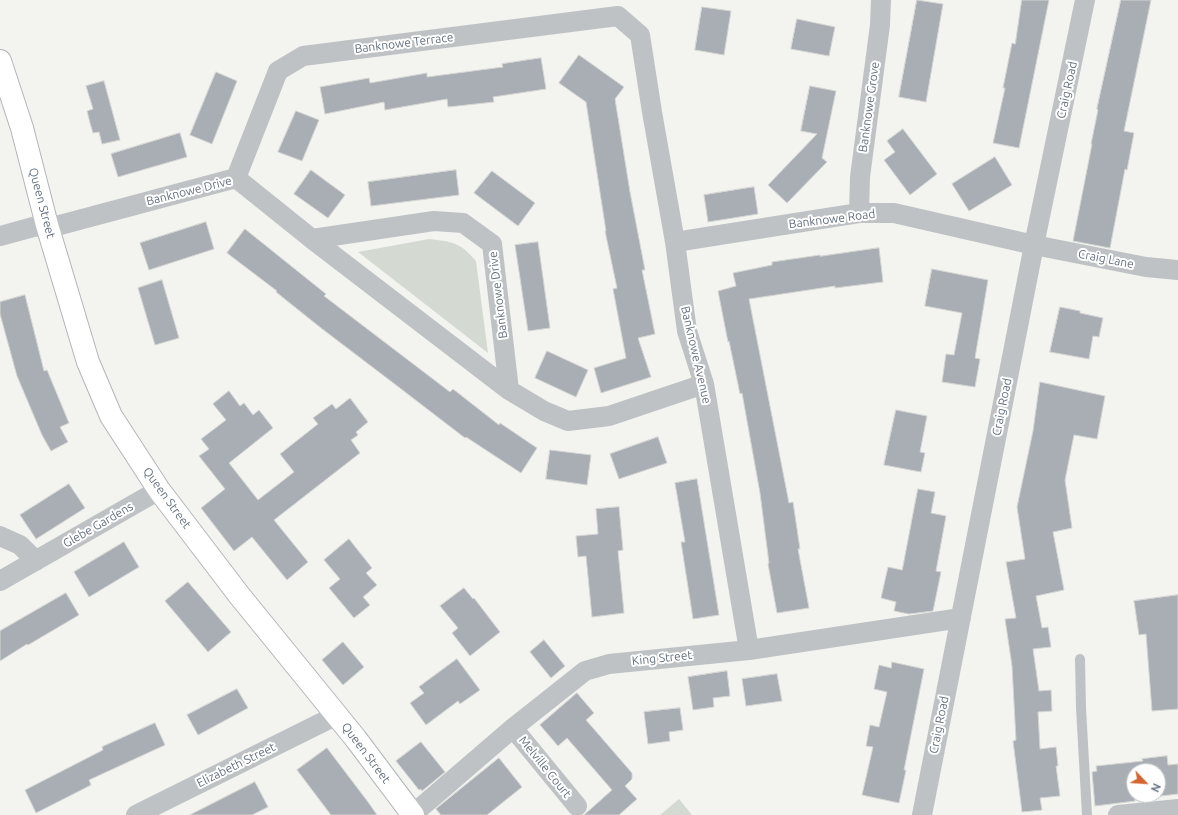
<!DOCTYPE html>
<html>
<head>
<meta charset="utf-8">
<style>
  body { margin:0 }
  #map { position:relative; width:1178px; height:815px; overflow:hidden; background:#f3f4f0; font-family:Ubuntu,sans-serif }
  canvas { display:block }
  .north { position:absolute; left:1126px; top:763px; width:40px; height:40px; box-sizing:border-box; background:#fff; border:1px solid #c1c6cb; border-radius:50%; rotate:115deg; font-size:11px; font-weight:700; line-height:16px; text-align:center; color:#65717e }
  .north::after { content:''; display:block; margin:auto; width:14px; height:18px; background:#d36630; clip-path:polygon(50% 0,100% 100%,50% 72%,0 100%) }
</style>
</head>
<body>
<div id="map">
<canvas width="1178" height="815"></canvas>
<div class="north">N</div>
</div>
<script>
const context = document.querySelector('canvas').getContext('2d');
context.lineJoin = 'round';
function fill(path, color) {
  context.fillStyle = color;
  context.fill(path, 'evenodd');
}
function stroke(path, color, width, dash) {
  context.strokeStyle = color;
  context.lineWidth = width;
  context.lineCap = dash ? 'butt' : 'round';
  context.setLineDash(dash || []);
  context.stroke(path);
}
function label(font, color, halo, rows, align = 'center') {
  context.font = font + ' Ubuntu,sans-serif';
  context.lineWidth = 4;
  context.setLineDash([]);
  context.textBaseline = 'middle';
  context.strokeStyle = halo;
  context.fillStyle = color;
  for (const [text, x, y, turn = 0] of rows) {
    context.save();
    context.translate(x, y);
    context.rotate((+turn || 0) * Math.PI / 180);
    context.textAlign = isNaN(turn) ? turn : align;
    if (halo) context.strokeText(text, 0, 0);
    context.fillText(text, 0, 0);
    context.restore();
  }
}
fill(new Path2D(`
  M 429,239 C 453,242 460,242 476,261 L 488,353 L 358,252 Z
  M 679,799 L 692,815 L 660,815 Z`), '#d4dad1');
const building = new Path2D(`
  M 917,0 L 943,4 L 926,102 L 899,97 Z
  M 1022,0 L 1049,0 L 1019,148 L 993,143 L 1005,88 L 1003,88 L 1012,43 L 1015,44 Z
  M 1121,0 L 1151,0 L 1124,131 L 1134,133 L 1127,170 L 1125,169 L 1110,248 L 1073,241 L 1092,144 L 1091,144 L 1098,110 L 1097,109 Z
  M 702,7 L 731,11 L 724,55 L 695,50 Z
  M 797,19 L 835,27 L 829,56 L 791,49 Z
  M 579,55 L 624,87 L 615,99 L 630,192 L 645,270 L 642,270 L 655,334 L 638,338 L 651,377 L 601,393 L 594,368 L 626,358 L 613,289 L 617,288 L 605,231 L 606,231 L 586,102 L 559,83 Z
  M 541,58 L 546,89 L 493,97 L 494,102 L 448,107 L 447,99 L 385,110 L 384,102 L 325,114 L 320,87 L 369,78 L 370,83 L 427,73 L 427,77 L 503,67 L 502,64 Z
  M 216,72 L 237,81 L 212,144 L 190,135 Z
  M 104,81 L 120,140 L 102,144 L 99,132 L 93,133 L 90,123 L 87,111 L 93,109 L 86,86 Z
  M 810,86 L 836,91 L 822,158 L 827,162 L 787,203 L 768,185 L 817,134 L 801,131 Z
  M 296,111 L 319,120 L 302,161 L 278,152 Z
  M 903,129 L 937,174 L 910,195 L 884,160 L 895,152 L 887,141 Z
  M 180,133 L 187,157 L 118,177 L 111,154 Z
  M 995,157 L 1012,185 L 969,211 L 952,184 Z
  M 311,170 L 345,195 L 328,218 L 294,194 Z
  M 456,170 L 459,195 L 371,206 L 368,182 Z
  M 492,171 L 535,203 L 518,226 L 474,193 Z
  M 754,187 L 758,214 L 708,222 L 704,195 Z
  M 206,222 L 214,249 L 149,270 L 140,243 Z
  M 245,229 L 326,294 L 324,296 L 450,392 L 453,389 L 499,425 L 500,423 L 537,448 L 521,473 L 466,437 L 465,438 L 396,385 L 321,328 L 276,292 L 277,291 L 227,253 Z
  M 538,242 L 550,328 L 528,331 L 515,245 Z
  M 879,248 L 883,282 L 835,288 L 835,286 L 749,299 L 789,503 L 793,502 L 800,549 L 798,549 L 809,608 L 777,613 L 768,564 L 769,563 L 760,493 L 742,393 L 740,394 L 729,341 L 728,342 L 718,291 L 736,286 L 733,273 L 772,265 L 772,262 L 820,255 L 820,256 Z
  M 932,269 L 988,280 L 975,358 L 980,359 L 975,387 L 942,382 L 946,354 L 954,355 L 962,313 L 925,306 Z
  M 162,280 L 179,338 L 155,345 L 138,288 Z
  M 25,295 L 44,371 L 47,370 L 69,423 L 60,427 L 68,442 L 51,451 L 42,435 L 17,376 L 0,314 L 0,302 Z
  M 1060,307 L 1080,311 L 1080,313 L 1103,318 L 1099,337 L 1093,336 L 1089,359 L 1050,352 Z
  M 547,351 L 588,370 L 576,397 L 535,378 Z
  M 1040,382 L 1105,396 L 1097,439 L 1074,435 L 1065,480 L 1072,528 L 1053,532 L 1064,590 L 1036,596 L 1042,628 L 1048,627 L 1051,647 L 1033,649 L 1039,691 L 1051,690 L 1052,711 L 1038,712 L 1040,749 L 1056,747 L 1058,766 L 1056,766 L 1060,796 L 1040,798 L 1042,810 L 1022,812 L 1013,741 L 1016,740 L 1012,666 L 1005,619 L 1016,618 L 1006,562 L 1025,559 L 1017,507 L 1033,431 Z
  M 229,391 L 240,406 L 244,403 L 253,415 L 259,410 L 273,428 L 229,463 L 258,500 L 294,472 L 280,454 L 318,424 L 313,418 L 332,404 L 336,409 L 350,398 L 368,422 L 356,432 L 358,435 L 351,440 L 360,453 L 274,520 L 308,562 L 287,580 L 252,537 L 234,551 L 201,508 L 225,489 L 199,456 L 209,449 L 201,439 L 226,420 L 213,404 Z
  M 896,410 L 927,416 L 920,452 L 925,453 L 921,472 L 884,465 Z
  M 658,437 L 667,463 L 619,479 L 610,454 Z
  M 550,450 L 591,455 L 587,485 L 546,479 Z
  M 697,479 L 719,615 L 693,619 L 681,542 L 685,542 L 675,483 Z
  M 69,484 L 85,508 L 36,539 L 20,515 Z
  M 918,489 L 935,492 L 931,513 L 946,516 L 936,571 L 941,572 L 933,611 L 909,614 L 894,611 L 896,602 L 881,598 L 888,567 L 902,570 Z
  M 619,507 L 623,550 L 618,551 L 624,613 L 592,617 L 586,556 L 578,557 L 576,536 L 598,534 L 596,509 Z
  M 349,539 L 372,568 L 366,573 L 377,585 L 363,597 L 370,605 L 354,618 L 329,588 L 340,579 L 324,560 Z
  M 124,542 L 139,567 L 89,597 L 74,572 Z
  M 188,582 L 231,632 L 208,652 L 165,601 Z
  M 464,588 L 473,599 L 474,598 L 500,632 L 470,656 L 452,633 L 458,628 L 440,606 Z
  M 66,593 L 79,615 L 28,645 L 27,644 L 0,661 L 0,631 Z
  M 1178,595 L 1178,709 L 1152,711 L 1146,634 L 1139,635 L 1134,601 Z
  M 544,640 L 565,666 L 551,678 L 530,652 Z
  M 343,642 L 364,667 L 343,685 L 322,660 Z
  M 457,659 L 480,690 L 460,704 L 458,701 L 426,725 L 410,703 L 424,693 L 419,687 Z
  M 892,662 L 924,669 L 904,770 L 906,770 L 899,803 L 862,795 L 873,747 L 866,746 L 870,725 L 879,727 L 887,692 L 874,689 L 879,665 L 891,668 Z
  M 727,671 L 730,696 L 713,698 L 714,707 L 693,710 L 688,677 Z
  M 777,674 L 782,701 L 746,706 L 742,679 Z
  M 237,689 L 248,708 L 198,735 L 187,715 Z
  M 577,693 L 594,713 L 586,720 L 632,773 L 632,779 L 625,786 L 637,799 L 619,815 L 584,815 L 612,790 L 567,738 L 558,746 L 540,725 Z
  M 680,708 L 683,730 L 669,732 L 670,741 L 648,744 L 644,712 Z
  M 155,723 L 165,745 L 89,780 L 91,785 L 36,813 L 25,790 L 103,750 L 102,747 Z
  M 421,742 L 445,772 L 422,791 L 421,789 L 419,790 L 396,761 Z
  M 327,748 L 368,802 L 377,815 L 331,815 L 297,770 Z
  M 1167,756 L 1168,765 L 1178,764 L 1178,794 L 1135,799 L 1135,801 L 1095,806 L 1092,772 L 1097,771 L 1096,766 L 1143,761 L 1142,759 ZM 1134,771 L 1158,771 L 1158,795 L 1134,795 Z
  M 499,758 L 522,787 L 487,815 L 441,815 L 436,809 Z
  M 255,782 L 268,807 L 252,815 L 190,815 Z`);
fill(building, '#a8aeb3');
stroke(building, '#d4d5d3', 1);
const secondary = new Path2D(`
  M 0,61 L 22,128 L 47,225 L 88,362 L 111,416 L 159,490 L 239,595 L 356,739 L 413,815`);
stroke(secondary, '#b2b6ba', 24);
stroke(new Path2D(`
  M 1080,659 L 1081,708 L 1087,815`), '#bfc2c5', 10);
stroke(new Path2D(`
  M 236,178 L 278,71 L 303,56 L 618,16 L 640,35 L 652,112 L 675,242 L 687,331 L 704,384 L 749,650
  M 859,213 L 860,177 L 880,25 L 881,0
  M 0,236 L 33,227 L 60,225 L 236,178 L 312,239 L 509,390 L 544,411 L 568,421 L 609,416 L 704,384
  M 312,239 L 434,221 L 463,223 L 492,244 L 509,390
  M 675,242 L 859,213 L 894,213 L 1034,245 L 1146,267 L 1178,270
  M 0,536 L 20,545 L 36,561
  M 0,581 L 159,490
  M 513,728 L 577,806
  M 413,814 L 513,728 L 585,671 L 609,664 L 749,650 L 961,618
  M 136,815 L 337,715
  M 922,815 L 1034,245 L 1085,0
  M 1118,815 L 1178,809`), '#bfc2c5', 20);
stroke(secondary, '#fff', 22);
label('12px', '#65717e', '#fff', [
  ["Banknowe Terrace",404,43,-7],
  ["Craig Road",1067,90,-78],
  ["Banknowe Grove",869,107,-82],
  ["Banknowe Drive",189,191,-14],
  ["Queen Street",42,203,75],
  ["Banknowe Road",832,219,-7],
  ["Craig Lane",1106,259,11],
  ["Banknowe Drive",498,295,-97],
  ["Banknowe Avenue",696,355,77],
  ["Craig Road",1002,407,-79],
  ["Queen Street",167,498,54],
  ["Glebe Gardens",98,525,-30],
  ["King Street",662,658,-6],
  ["Craig Road",939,725,-79],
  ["Queen Street",366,753,53],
  ["Elizabeth Street",236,765,-26],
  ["Melville Court",545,767,51]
]);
</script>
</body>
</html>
